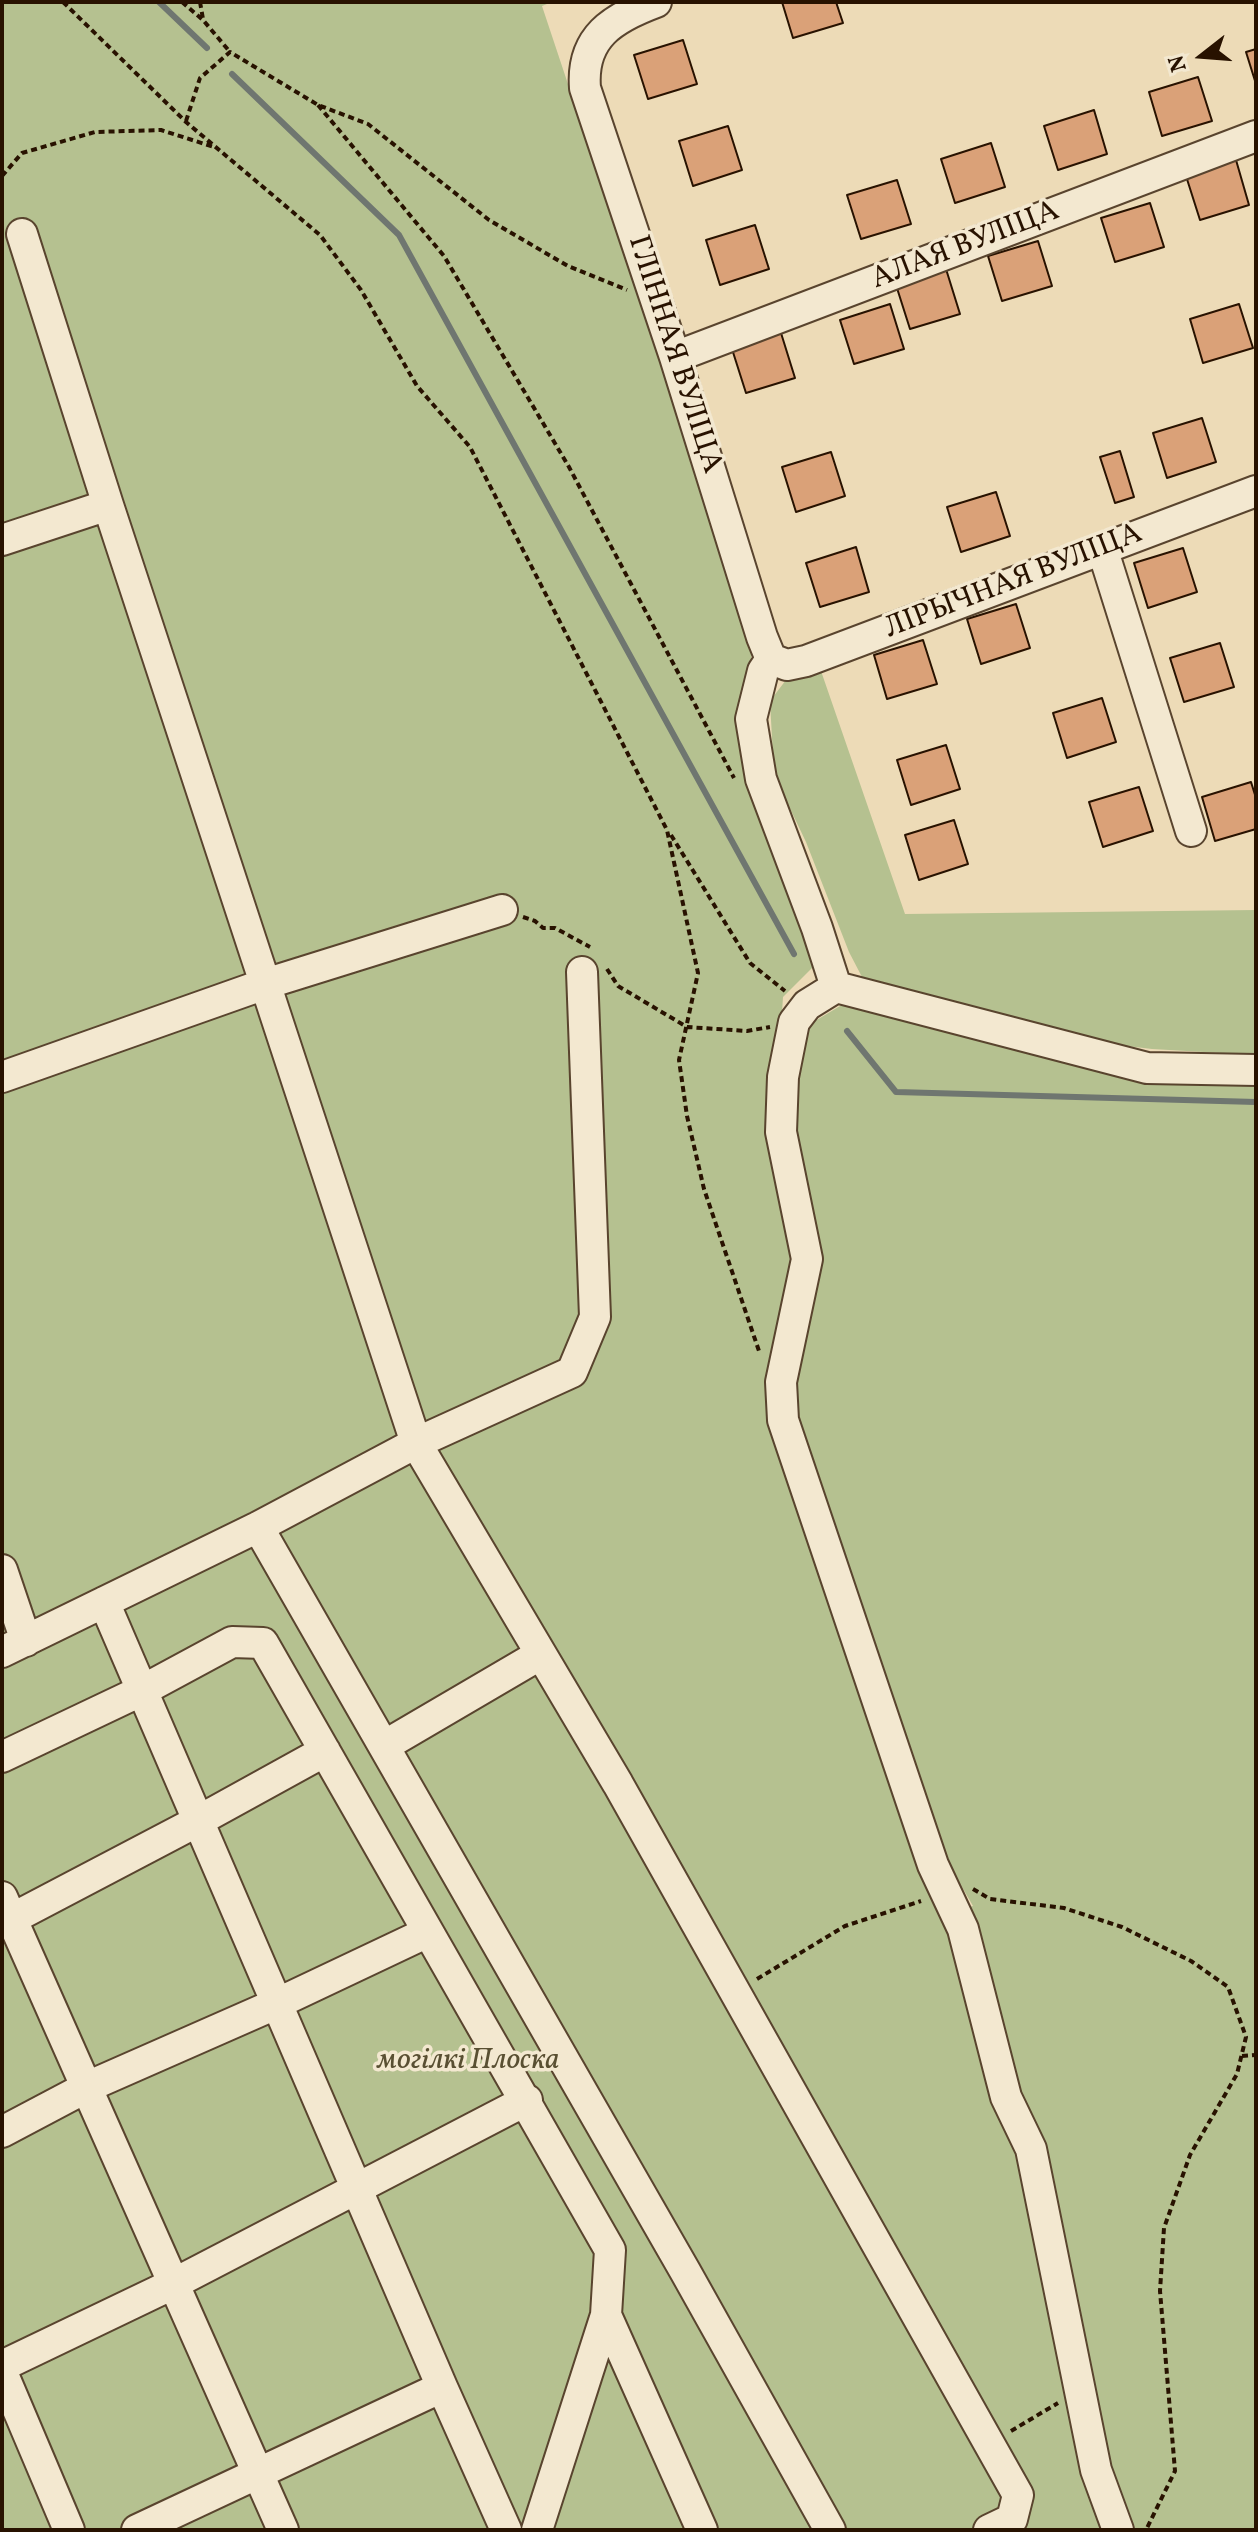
<!DOCTYPE html>
<html>
<head>
<meta charset="utf-8">
<style>
  body { margin:0 }
  #map { position:relative; width:1258px; height:2532px; overflow:hidden; background:#eddbb7; font-family:Vollkorn,serif }
  canvas { display:block }
  .frame { position:absolute; inset:0; border:4px solid #281200; pointer-events:none }
  .north { position:absolute; left:1162px; top:16px; width:80px; height:80px; -webkit-text-stroke:6px #f3e8d0; paint-order:stroke; rotate:253deg; font-size:22px; font-weight:700; line-height:32px; text-align:center; color:#281200 }
  .north::after { content:''; display:block; margin:auto; width:28px; height:36px; background:#281200; clip-path:polygon(50% 0,100% 100%,50% 72%,0 100%) }
</style>
</head>
<body>
<div id="map">
<canvas width="1258" height="2532"></canvas>
<div class="frame"></div>
<div class="north">N</div>
</div>
<script>
const context = document.querySelector('canvas').getContext('2d');
context.lineJoin = 'round';
function fill(path, color) {
  context.fillStyle = color;
  context.fill(path, 'evenodd');
}
function stroke(path, color, width, dash) {
  context.strokeStyle = color;
  context.lineWidth = width;
  context.lineCap = dash ? 'butt' : 'round';
  context.setLineDash(dash || []);
  context.stroke(path);
}
function label(font, color, halo, rows, align = 'center') {
  context.font = font + ' Vollkorn,serif';
  context.lineWidth = 7;
  context.setLineDash([]);
  context.textBaseline = 'middle';
  context.strokeStyle = halo;
  context.fillStyle = color;
  for (const [text, x, y, turn = 0] of rows) {
    context.save();
    context.translate(x, y);
    context.rotate((+turn || 0) * Math.PI / 180);
    context.textAlign = isNaN(turn) ? turn : align;
    if (halo) context.strokeText(text, 0, 0);
    context.fillText(text, 0, 0);
    context.restore();
  }
}
fill(new Path2D(`
  M 2,2 L 552,2 L 542,6 L 754,643 L 739,718 L 747,766 L 817,963 L 783,997 L 780,1042 L 774,1078 L 772,1131 L 797,1266 L 776,1349 L 768,1414 L 915,1846 L 943,1914 L 973,1906 L 936,1842 L 792,1419 L 796,1358 L 818,1271 L 794,1134 L 794,1061 L 810,1024 L 845,1003 L 855,1002 L 1158,1079 L 1256,1081 L 1256,2530 L 1125,2530 L 1104,2463 L 1059,2216 L 1033,2126 L 1010,2128 L 1057,2343 L 1107,2530 L 2,2530 Z
  M 821,671 L 905,914 L 1256,910 L 1256,1055 L 1152,1049 L 1093,1042 L 906,994 L 862,977 L 849,952 L 806,842 L 774,775 L 770,701 L 789,676 Z`), '#b5c190');
stroke(new Path2D(`
  M 159,2 L 207,48
  M 232,74 L 399,235 L 794,954
  M 847,1031 L 896,1092 L 1256,1102`), '#6f7670', 6);
const building = new Path2D(`
  M 782,2 L 836,2 L 843,23 L 793,38 Z
  M 683,40 L 697,84 L 648,99 L 634,55 Z
  M 1256,49 L 1256,84 L 1246,52 Z
  M 1198,77 L 1212,121 L 1162,136 L 1149,92 Z
  M 1094,110 L 1107,154 L 1058,170 L 1044,126 Z
  M 728,126 L 742,170 L 693,186 L 679,141 Z
  M 991,143 L 1005,187 L 955,203 L 941,159 Z
  M 1236,160 L 1249,205 L 1200,220 L 1186,176 Z
  M 897,180 L 911,224 L 861,239 L 847,195 Z
  M 1150,203 L 1164,247 L 1115,262 L 1101,218 Z
  M 755,225 L 769,269 L 720,285 L 706,240 Z
  M 1038,241 L 1052,286 L 1002,301 L 988,256 Z
  M 946,269 L 960,314 L 910,329 L 896,285 Z
  M 890,304 L 904,349 L 854,364 L 840,320 Z
  M 1239,304 L 1253,348 L 1203,363 L 1190,319 Z
  M 781,333 L 795,378 L 746,393 L 732,349 Z
  M 1202,418 L 1216,462 L 1167,478 L 1153,433 Z
  M 1120,451 L 1134,497 L 1115,503 L 1100,457 Z
  M 831,452 L 845,496 L 796,512 L 782,467 Z
  M 996,492 L 1010,536 L 961,552 L 947,507 Z
  M 856,547 L 869,592 L 820,607 L 806,563 Z
  M 1183,548 L 1197,592 L 1148,608 L 1134,563 Z
  M 1016,604 L 1030,648 L 981,664 L 967,619 Z
  M 923,640 L 937,684 L 887,699 L 874,655 Z
  M 1220,643 L 1234,687 L 1184,702 L 1170,658 Z
  M 1102,698 L 1116,742 L 1067,758 L 1053,713 Z
  M 946,745 L 960,789 L 911,805 L 897,760 Z
  M 1251,782 L 1256,798 L 1256,829 L 1215,841 L 1202,797 Z
  M 1139,787 L 1153,831 L 1103,847 L 1089,802 Z
  M 954,820 L 968,864 L 919,880 L 905,835 Z`);
fill(building, '#daa178');
stroke(building, '#281200', 2);
const minor = new Path2D(`
  M 656,2 C 613,18 581,37 585,88 L 675,357 L 762,637 L 771,659
  M 675,357 L 1256,136
  M 2,540 L 108,505
  M 1103,551 L 1191,831
  M 771,659 L 763,671 L 751,719 L 761,779 L 817,928 L 836,987 L 807,1005 L 794,1022 L 783,1077 L 781,1132 L 807,1259 L 781,1382 L 783,1420 L 933,1865 L 963,1929 L 1006,2097 L 1031,2149 L 1096,2470 L 1118,2530
  M 771,659 L 787,665 L 806,661 L 1256,491
  M 582,972 L 595,1317 L 572,1372 L 416,1443 L 618,1784 L 1018,2495 L 1012,2519 L 989,2530
  M 836,987 L 1147,1068 L 1256,1070
  M 2,1077 L 265,984 L 502,910
  M 258,1527 L 685,2271 L 830,2530
  M 2,1570 L 26,1641
  M 104,1602 L 442,2387 L 506,2530
  M 2,1652 L 258,1527 L 416,1443 L 108,505 L 22,234
  M 384,1746 L 541,1654
  M 2,1757 L 143,1690 L 232,1642 L 263,1643 L 610,2250 L 606,2315 L 537,2530
  M 2,1897 L 283,2530
  M 2,1924 L 198,1821 L 325,1751
  M 2,2132 L 87,2087 L 278,2003 L 428,1932
  M 606,2315 L 702,2530
  M 2,2366 L 175,2283 L 527,2100
  M 2,2372 L 69,2530
  M 137,2530 L 442,2387`);
stroke(minor, '#59442e', 34);
stroke(new Path2D(`
  M 63,2 L 186,122 L 320,235 L 361,290 L 417,386 L 470,447 L 667,830 L 698,973 L 679,1060 L 687,1116 L 704,1189 L 760,1354
  M 182,2 L 203,20 L 230,52
  M 200,2 L 203,19
  M 318,105 L 444,256 L 569,467 L 734,778
  M 186,121 L 200,78 L 230,52 L 318,105 L 368,124 L 489,220 L 568,266 L 627,290
  M 2,176 L 22,153 L 95,132 L 161,130 L 214,147
  M 671,835 L 750,963 L 785,991
  M 523,917 L 535,921 L 543,928 L 555,928 L 590,947
  M 607,969 L 618,986 L 687,1027 L 747,1031 L 770,1027
  M 973,1889 L 990,1899 L 1064,1908 L 1122,1927 L 1191,1961 L 1228,1987 L 1246,2037 L 1237,2074 L 1190,2155 L 1164,2228 L 1160,2291 L 1175,2471 L 1146,2530
  M 757,1979 L 845,1926 L 921,1901
  M 1242,2056 L 1256,2055
  M 1011,2431 L 1058,2403`), '#281200', 4, [6, 4]);
stroke(minor, '#f3e8d0', 30);
label('30px', '#281200', '#f3e8d0', [
  ["АЛАЯ ВУЛІЦА",966,247,-21],
  ["ГЛІННАЯ ВУЛІЦА",673,355,72],
  ["ЛІРЫЧНАЯ ВУЛІЦА",1014,583,-21]
]);
label('italic 30px', '#594f32', '#f3e8d0', [
  ["могілкі Плоска",468,2062]
]);
</script>
</body>
</html>
